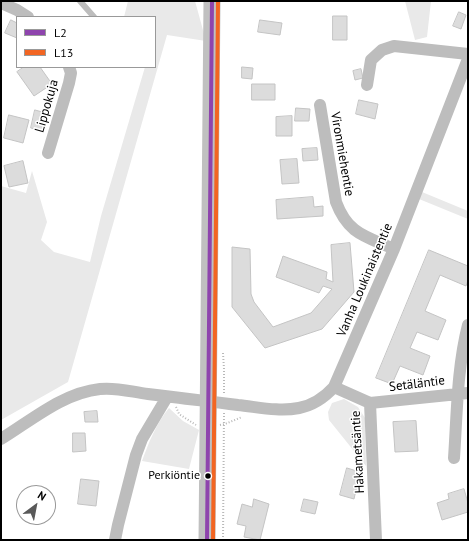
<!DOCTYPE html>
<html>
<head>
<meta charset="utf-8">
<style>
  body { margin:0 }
  #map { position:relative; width:469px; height:541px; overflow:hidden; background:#fff; font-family:"PT Sans",sans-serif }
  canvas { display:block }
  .frame { position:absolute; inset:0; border:2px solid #000; pointer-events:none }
  .legend { position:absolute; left:16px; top:16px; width:140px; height:52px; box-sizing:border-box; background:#fff; border:1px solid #999; margin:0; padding:5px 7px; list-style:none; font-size:12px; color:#000 }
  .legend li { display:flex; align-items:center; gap:8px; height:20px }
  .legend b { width:20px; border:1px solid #999 }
  .north { position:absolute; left:16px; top:485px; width:40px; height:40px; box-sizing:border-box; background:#fff; border:1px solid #999; border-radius:50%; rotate:32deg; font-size:11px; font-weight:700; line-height:16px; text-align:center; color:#000 }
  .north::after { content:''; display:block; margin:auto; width:14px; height:18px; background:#595959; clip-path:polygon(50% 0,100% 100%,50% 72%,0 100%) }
</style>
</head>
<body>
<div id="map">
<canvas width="469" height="541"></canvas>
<div class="frame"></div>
<ul class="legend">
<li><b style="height:5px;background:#8e44ad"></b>L2</li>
<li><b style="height:5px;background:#f26522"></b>L13</li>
</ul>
<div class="north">N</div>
</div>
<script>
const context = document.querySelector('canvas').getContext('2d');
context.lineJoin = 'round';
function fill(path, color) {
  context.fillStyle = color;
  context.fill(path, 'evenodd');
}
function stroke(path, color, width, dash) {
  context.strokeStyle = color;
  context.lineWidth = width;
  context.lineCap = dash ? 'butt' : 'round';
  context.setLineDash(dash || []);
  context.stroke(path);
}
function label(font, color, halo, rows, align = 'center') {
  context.font = font + ' "PT Sans",sans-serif';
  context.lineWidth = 3;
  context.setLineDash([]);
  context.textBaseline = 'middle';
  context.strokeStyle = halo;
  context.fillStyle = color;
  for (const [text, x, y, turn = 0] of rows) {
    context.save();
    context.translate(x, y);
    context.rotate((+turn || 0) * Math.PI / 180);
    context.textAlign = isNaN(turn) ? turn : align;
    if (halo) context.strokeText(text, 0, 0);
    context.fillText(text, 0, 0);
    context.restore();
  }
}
fill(new Path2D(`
  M 128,1 L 195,1 L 206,41 L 167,35 L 68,382 L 1,420 L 1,186 L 26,193 L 32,171 L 47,222 L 41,240 L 54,252 L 90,262 L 101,216 L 145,67 L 155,67 L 155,17 L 124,17 Z
  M 405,1 L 431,1 L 427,37 L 415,40 Z
  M 422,192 L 468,211 L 468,219 L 419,199 Z
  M 344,399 L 358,407 L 365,418 L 366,466 L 329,420 L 328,412 L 332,403 Z
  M 169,408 L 183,421 L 199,430 L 189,469 L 142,461 C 149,442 156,424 169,408 Z`), '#e9e9e9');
const building = new Path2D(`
  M 459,12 L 466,15 L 461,29 L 453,26 Z
  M 333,16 L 347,16 L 347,40 L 333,40 Z
  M 11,20 L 17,23 L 17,38 L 5,33 Z
  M 260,20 L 282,23 L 280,35 L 258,32 Z
  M 24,67 L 40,67 L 52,84 L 34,96 L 17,72 Z
  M 242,67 L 253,68 L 252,79 L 242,78 Z
  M 361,69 L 363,78 L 355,80 L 353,71 Z
  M 252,84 L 275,84 L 275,100 L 252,100 Z
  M 359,100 L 378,104 L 375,119 L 356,114 Z
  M 296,108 L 310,109 L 309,121 L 295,121 Z
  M 35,110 L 46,113 L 42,131 L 31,128 Z
  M 9,115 L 29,120 L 23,143 L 4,138 Z
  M 292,116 L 292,136 L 276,136 L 276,117 Z
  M 317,148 L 318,160 L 303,161 L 302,149 Z
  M 297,159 L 299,183 L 282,184 L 280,160 Z
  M 23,161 L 28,183 L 9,187 L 4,166 Z
  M 313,197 L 314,207 L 323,206 L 323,216 L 277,219 L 276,200 Z
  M 350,243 L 354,292 L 322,329 L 265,348 L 232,307 L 232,247 L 250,249 L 251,294 L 254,302 L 273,327 L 311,313 L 332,289 L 323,286 L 319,293 L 276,277 L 283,256 L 327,272 L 326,279 L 333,282 L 331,245 Z
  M 429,250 L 468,266 L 468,280 L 466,286 L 440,275 L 425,311 L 446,320 L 438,340 L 417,332 L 410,348 L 430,356 L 423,375 L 400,366 L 392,384 L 376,378 Z
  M 97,411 L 98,422 L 85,422 L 84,412 Z
  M 416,421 L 418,451 L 395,452 L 393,422 Z
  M 73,433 L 85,433 L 86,451 L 73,452 Z
  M 347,468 L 360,472 L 354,499 L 340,495 Z
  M 81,479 L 99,481 L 96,506 L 78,504 Z
  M 464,489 L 468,503 L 468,512 L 442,520 L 437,503 L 449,499 L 448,494 Z
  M 254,499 L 269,504 L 260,540 L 244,537 L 246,526 L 237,524 L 242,504 L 252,507 Z
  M 304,499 L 318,502 L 315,514 L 301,511 Z`);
fill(building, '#dcdcdc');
stroke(building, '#c4c4c4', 1);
stroke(new Path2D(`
  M 223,353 L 224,369 L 224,393
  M 176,407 L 179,414 L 196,425
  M 220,425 L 225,424 L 242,417
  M 223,540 L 224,413`), '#b8b8b8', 2, [1, 2]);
stroke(new Path2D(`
  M 80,1 L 94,17`), '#bdbdbd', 6);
stroke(new Path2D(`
  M 1,3 L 17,10 L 28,17
  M 367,85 L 371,60 L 382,50 L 394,46 L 468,54
  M 320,105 L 336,202 C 348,234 365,236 394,249
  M 48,153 L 69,83 L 71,73 L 69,67
  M 334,387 L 370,403 L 376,540
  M 370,403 L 468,393
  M 1,439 C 32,420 63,393 100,389 C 116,387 132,392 148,394 C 178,398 208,401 238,405 C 258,407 279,412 299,408 C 314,405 324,398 334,387 L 394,249 L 468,59
  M 454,458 C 457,414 457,368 468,325
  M 115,540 L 118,525 L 136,455 L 142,439 L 167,397`), '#bdbdbd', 12);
stroke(new Path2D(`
  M 207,540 L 212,1`), '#c0c0c0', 17);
stroke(new Path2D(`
  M 207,540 L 212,1`), '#8e44ad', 4);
stroke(new Path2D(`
  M 213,540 L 218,1`), '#f26522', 4);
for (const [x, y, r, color] of [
  [208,476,3.5,"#000"]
]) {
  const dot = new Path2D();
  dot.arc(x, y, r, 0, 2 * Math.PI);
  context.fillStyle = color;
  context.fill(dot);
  stroke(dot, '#fff', 1.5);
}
label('12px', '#000', '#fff', [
  ["Perkiöntie",200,476]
], 'right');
label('13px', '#000', '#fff', [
  ["Lippokuja",47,106,-74],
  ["Vironmiehentie",342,154,80],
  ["Vanha Loukinaistentie",365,280,-67],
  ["Setäläntie",417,384,-7],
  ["Hakametsäntie",358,452,-93]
]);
</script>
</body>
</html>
